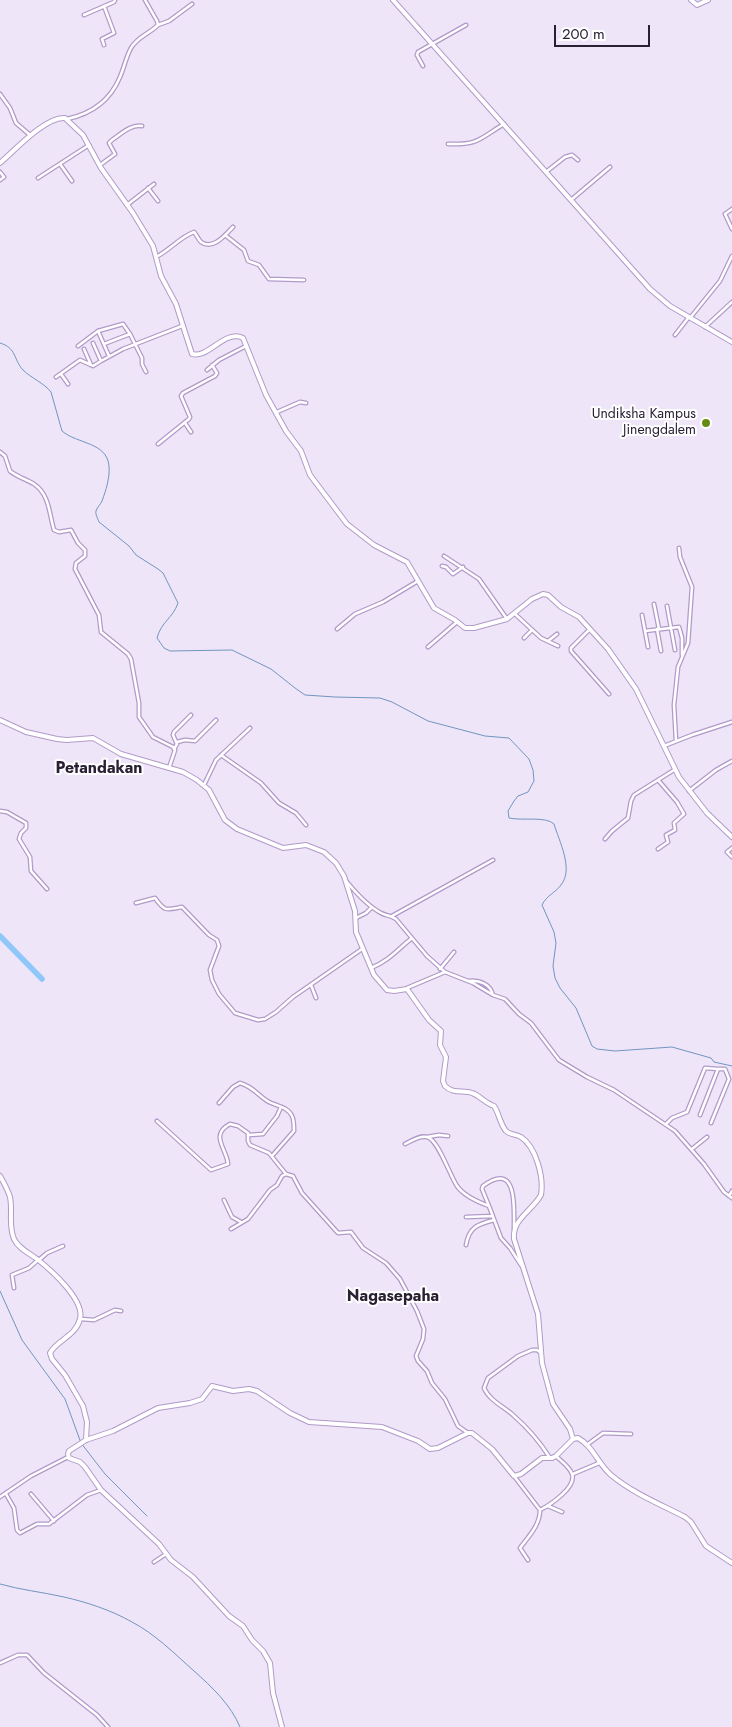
<!DOCTYPE html>
<html>
<head>
<meta charset="utf-8">
<style>
  body { margin:0 }
  #map { position:relative; width:732px; height:1727px; overflow:hidden; background:#eee5f9; font-family:Jost,sans-serif }
  canvas { display:block }
  .scale { position:absolute; left:554px; top:25px; width:96px; height:22px; box-sizing:border-box; border:2px solid #292033; border-top:0; padding-left:6px; font-size:15px; line-height:18px; white-space:nowrap; color:#292033; -webkit-text-stroke:4px #fff; paint-order:stroke }
</style>
</head>
<body>
<div id="map">
<canvas width="732" height="1727"></canvas>
<div class="scale">200 m</div>
</div>
<script>
const context = document.querySelector('canvas').getContext('2d');
context.lineJoin = 'round';
function stroke(path, color, width, dash) {
  context.strokeStyle = color;
  context.lineWidth = width;
  context.lineCap = dash ? 'butt' : 'round';
  context.setLineDash(dash || []);
  context.stroke(path);
}
function label(font, color, halo, rows, align = 'center') {
  context.font = font + ' Jost,sans-serif';
  context.lineWidth = 4;
  context.setLineDash([]);
  context.textBaseline = 'middle';
  context.strokeStyle = halo;
  context.fillStyle = color;
  for (const [text, x, y, turn = 0] of rows) {
    context.save();
    context.translate(x, y);
    context.rotate((+turn || 0) * Math.PI / 180);
    context.textAlign = isNaN(turn) ? turn : align;
    if (halo) context.strokeText(text, 0, 0);
    context.fillText(text, 0, 0);
    context.restore();
  }
}
stroke(new Path2D(`
  M 0,343 C 17,348 13,359 23,370 C 31,378 44,383 51,392 L 62,431 C 77,444 107,442 109,466 C 110,478 106,490 102,501 C 101,504 97,507 96,511 C 95,514 98,519 99,522 L 129,546 L 136,555 L 158,569 L 163,573 L 178,603 C 173,618 161,622 157,638 L 164,648 L 170,651 L 232,650 L 271,669 L 295,688 L 305,695 L 335,697 L 380,698 L 392,702 L 428,721 L 485,736 L 509,738 L 529,759 L 533,770 L 534,781 L 528,792 L 518,796 L 514,801 L 508,811 L 509,818 C 523,821 546,816 554,824 C 559,841 574,869 561,885 C 555,893 547,895 542,905 L 554,932 L 556,943 L 553,966 L 555,978 L 560,988 L 576,1008 L 592,1046 L 597,1049 L 615,1051 L 672,1047 L 711,1058 L 714,1062 L 732,1066
  M 0,1291 L 22,1340 L 65,1399 L 81,1443 L 105,1474 L 147,1516
  M 0,1584 C 21,1590 42,1592 64,1597 C 86,1602 111,1610 132,1622 C 155,1634 175,1654 194,1671 C 212,1687 231,1705 240,1727`), '#7195be', 1);
stroke(new Path2D(`
  M 0,936 L 42,979`), '#90c7f9', 5.5);
const street = new Path2D(`
  M 84,15 L 114,2 L 115,0
  M 158,25 L 169,21 L 192,4
  M 104,45 L 102,39 L 114,33 L 104,6
  M 423,66 L 417,55 L 418,52 L 466,25
  M 0,94 L 10,108 L 16,123 L 30,135
  M 67,119 C 91,114 110,101 120,77 C 124,68 126,57 131,48 C 137,37 149,34 158,25 L 157,21 L 145,0
  M 448,144 C 479,145 479,139 504,124
  M 60,164 L 72,181
  M 100,165 L 115,154 L 109,143 L 112,140 C 121,134 131,124 142,126
  M 0,172 L 4,177 L 0,180
  M 546,172 L 565,157 L 572,155 L 578,160
  M 38,178 L 89,145
  M 148,188 L 158,201
  M 571,200 L 610,167
  M 127,205 L 154,184
  M 732,209 L 725,214 L 732,229
  M 225,235 L 244,250 L 248,261 L 259,265 L 269,279 L 304,280
  M 156,257 C 170,250 180,237 194,232 C 196,234 198,239 201,242 C 213,251 226,234 233,227
  M 690,318 L 720,281 L 732,256
  M 705,327 L 732,302
  M 98,331 L 123,324 L 130,334
  M 675,335 L 689,317
  M 93,343 L 101,361 L 123,349 L 182,326
  M 104,344 L 130,334 L 142,358 L 142,364 L 146,372
  M 78,346 L 98,331 L 109,356
  M 84,349 L 91,365 L 93,366 L 101,361
  M 207,370 L 219,360 L 246,346
  M 61,374 L 68,384
  M 56,377 L 80,360 L 91,365
  M 277,412 L 300,402 L 306,403
  M 185,423 L 191,432
  M 158,444 L 189,419 L 190,417 L 181,396 L 183,393 L 215,376 L 217,373 L 212,365
  M 0,452 L 5,456 L 10,471 C 17,477 26,479 34,484 C 50,495 49,514 54,530 L 59,532 L 71,530 L 78,543 L 85,550 L 85,556 L 76,563 L 75,569 L 99,615 L 101,632 L 128,654 L 131,659 L 139,703 L 139,717 L 153,737 L 173,747 L 175,750 L 169,768
  M 444,556 L 479,579 L 507,619
  M 442,566 L 446,567 L 453,574 L 463,567
  M 654,604 L 659,629
  M 667,606 L 675,650
  M 515,614 L 541,638 L 558,646
  M 642,615 L 648,647
  M 337,629 L 355,614 L 383,602 L 418,581
  M 657,629 L 661,651
  M 589,630 L 571,648 L 571,651 L 609,694
  M 645,631 L 679,627 L 682,638 L 682,655
  M 524,638 L 532,630
  M 548,641 L 557,634
  M 428,647 L 457,622
  M 676,741 L 674,705 L 678,667 L 688,643 L 692,587 L 680,557 L 679,548
  M 177,742 L 185,740 L 195,741 L 216,720
  M 664,746 L 692,735 L 732,722
  M 174,749 L 177,744 L 173,735 L 174,732 L 191,715
  M 221,755 L 261,783 L 279,803 L 296,813 L 306,825
  M 658,780 L 677,802 L 684,814 L 674,823 L 675,830 L 666,835 L 668,842 L 658,849
  M 204,785 L 216,760 L 250,728
  M 689,791 L 716,770 L 732,761
  M 0,811 L 7,812 L 26,823 L 26,828 L 21,833 L 19,839 L 30,857 L 31,871 L 47,889
  M 605,839 L 612,831 L 628,818 L 631,801 L 634,795 L 674,770
  M 732,848 L 727,852 L 732,857
  M 347,882 C 356,893 368,906 381,913 C 386,916 391,915 396,919 L 427,956 L 445,972 L 473,983 L 493,995 L 505,999 L 519,1014 L 531,1023 L 559,1060 L 587,1077 L 614,1090 L 675,1131 L 704,1164 L 724,1192 L 732,1198
  M 136,903 L 155,898 C 165,912 166,910 182,907 L 209,935 L 217,940 L 219,946 L 210,970 L 212,980 L 219,994 L 235,1013 L 258,1020 L 265,1019 L 276,1012 L 293,997 L 362,949
  M 392,916 L 493,860
  M 356,918 L 366,913 L 372,907
  M 371,968 C 390,960 397,950 412,938
  M 440,969 L 454,952
  M 469,981 C 480,980 490,984 493,995
  M 311,985 L 316,998
  M 407,988 L 445,972
  M 219,1103 L 233,1087 L 240,1083 C 254,1087 258,1096 269,1102 C 277,1106 288,1107 292,1116 C 294,1120 294,1127 294,1131 L 272,1156
  M 157,1121 L 211,1170 L 228,1164 C 227,1149 209,1135 230,1124 L 238,1126 L 248,1133 L 248,1141 L 250,1145 L 269,1153 L 286,1174 L 293,1176 L 302,1193 L 338,1233 L 351,1232 L 363,1248 L 386,1263 L 400,1279 L 417,1311 L 424,1329 L 423,1339 L 416,1356 L 418,1361 L 427,1371 L 432,1383 L 445,1399 L 458,1426 L 468,1433
  M 711,1123 L 729,1079 L 725,1069 L 718,1069
  M 666,1124 L 672,1118 L 687,1112 L 705,1068 L 718,1069 L 700,1115
  M 249,1135 L 263,1134 L 277,1116 L 281,1107
  M 427,1137 L 439,1135 L 448,1136
  M 405,1144 C 411,1141 420,1135 427,1137 C 438,1139 450,1176 457,1186 C 464,1196 478,1202 489,1206 L 501,1238 L 510,1248 L 521,1265
  M 692,1149 L 707,1137
  M 729,1196 L 732,1191
  M 224,1200 L 232,1217 L 241,1222
  M 489,1206 L 482,1189 L 483,1186 C 518,1160 514,1208 514,1229
  M 466,1217 L 493,1216
  M 231,1229 L 248,1219 L 270,1190 L 277,1185 L 282,1176 L 286,1174
  M 466,1245 C 469,1227 478,1224 494,1220
  M 39,1260 L 47,1253 L 63,1246
  M 14,1288 L 12,1275 L 29,1268 L 38,1260
  M 81,1319 L 94,1320 L 115,1310 L 121,1311
  M 541,1353 L 537,1350 L 532,1350 L 518,1356 L 488,1378 L 484,1388 C 489,1400 504,1407 513,1415 C 528,1428 540,1442 550,1458
  M 588,1444 L 603,1433 L 631,1434
  M 573,1474 L 599,1463
  M 514,1476 L 540,1510 C 540,1525 529,1536 520,1548 L 528,1560
  M 6,1494 L 14,1508 L 17,1530 L 20,1533 L 37,1524 L 49,1524 L 87,1495 L 101,1490
  M 31,1494 L 54,1521
  M 0,1497 L 31,1476 L 68,1457
  M 548,1506 L 562,1512
  M 540,1510 C 550,1505 577,1487 572,1474 C 570,1467 561,1461 556,1456
  M 154,1562 L 166,1554
  M 0,1663 L 18,1655 L 27,1655 L 44,1673 L 97,1715 L 108,1727`);
const secondary = new Path2D(`
  M 393,0 L 650,289 L 670,306 L 732,342
  M 691,0 L 697,5 L 708,0
  M 0,163 C 14,151 46,116 65,118 L 83,135 L 101,168 L 133,213 L 153,246 L 161,276 L 176,304 L 192,354 C 208,359 225,329 243,338 L 266,395 L 286,431 L 301,451 L 310,475 L 347,524 L 374,545 L 407,562 L 434,608 L 455,620 L 465,628 L 474,628 L 507,619 L 532,599 L 543,594 L 548,595 L 561,607 L 579,617 L 608,649 L 636,689 L 679,777 L 707,813 L 732,837
  M 0,720 L 26,732 L 57,739 L 67,740 L 93,738 L 121,754 L 183,772 L 197,780 L 209,790 L 225,820 L 237,829 L 283,848 L 306,845 L 324,852 L 336,863 L 344,876 L 355,911 L 356,932 L 374,975 L 387,990 L 394,991 L 407,989 L 429,1020 L 441,1031 L 440,1045 L 446,1057 L 443,1081 L 445,1086 C 453,1094 463,1090 472,1093 C 479,1095 485,1103 494,1106 C 499,1113 500,1124 506,1131 C 510,1135 516,1134 521,1137 C 536,1147 544,1177 541,1195 C 532,1211 512,1219 514,1239 L 538,1314 L 542,1363 L 553,1404 L 570,1429 L 573,1439
  M 0,1176 C 4,1183 8,1190 10,1197 C 13,1211 8,1225 14,1239 C 18,1248 29,1253 37,1259 C 51,1270 85,1300 80,1319 C 76,1336 57,1340 50,1353 L 52,1359 L 65,1375 L 83,1406 L 87,1422 L 86,1440
  M 573,1439 L 578,1438 C 593,1446 598,1464 611,1475 C 634,1494 660,1504 685,1517 L 691,1522 L 706,1546 L 732,1563
  M 282,1727 L 273,1693 L 270,1663 L 263,1651 L 252,1640 L 243,1626 L 229,1616 L 193,1577 L 171,1560 L 159,1544 L 101,1490 L 85,1467 L 80,1462 L 69,1458 L 68,1454 L 69,1451 L 86,1440 L 113,1431 L 158,1408 L 190,1403 L 202,1399 L 212,1386 L 233,1391 L 249,1389 L 257,1391 L 290,1413 L 309,1422 L 382,1427 L 418,1441 L 430,1449 L 438,1448 L 468,1433 L 472,1433 L 492,1449 L 514,1476 L 521,1474 L 542,1458 L 552,1458 L 556,1456 L 573,1439`);
stroke(street, '#b19ac9', 5);
stroke(secondary, '#b19ac9', 6);
stroke(street, '#fff', 2.5);
stroke(secondary, '#fff', 4);
for (const [x, y, r, color] of [
  [706,423,5,"#668b14"]
]) {
  const dot = new Path2D();
  dot.arc(x, y, r, 0, 2 * Math.PI);
  context.fillStyle = color;
  context.fill(dot);
  stroke(dot, '#fff', 2);
}
label('14px', '#292033', '#fff', [
  ["Undiksha Kampus",696,415],
  ["Jinengdalem",696,431]
], 'right');
label('bold 16px', '#292033', '#fff', [
  ["Petandakan",99,769],
  ["Nagasepaha",393,1297]
]);
</script>
</body>
</html>
